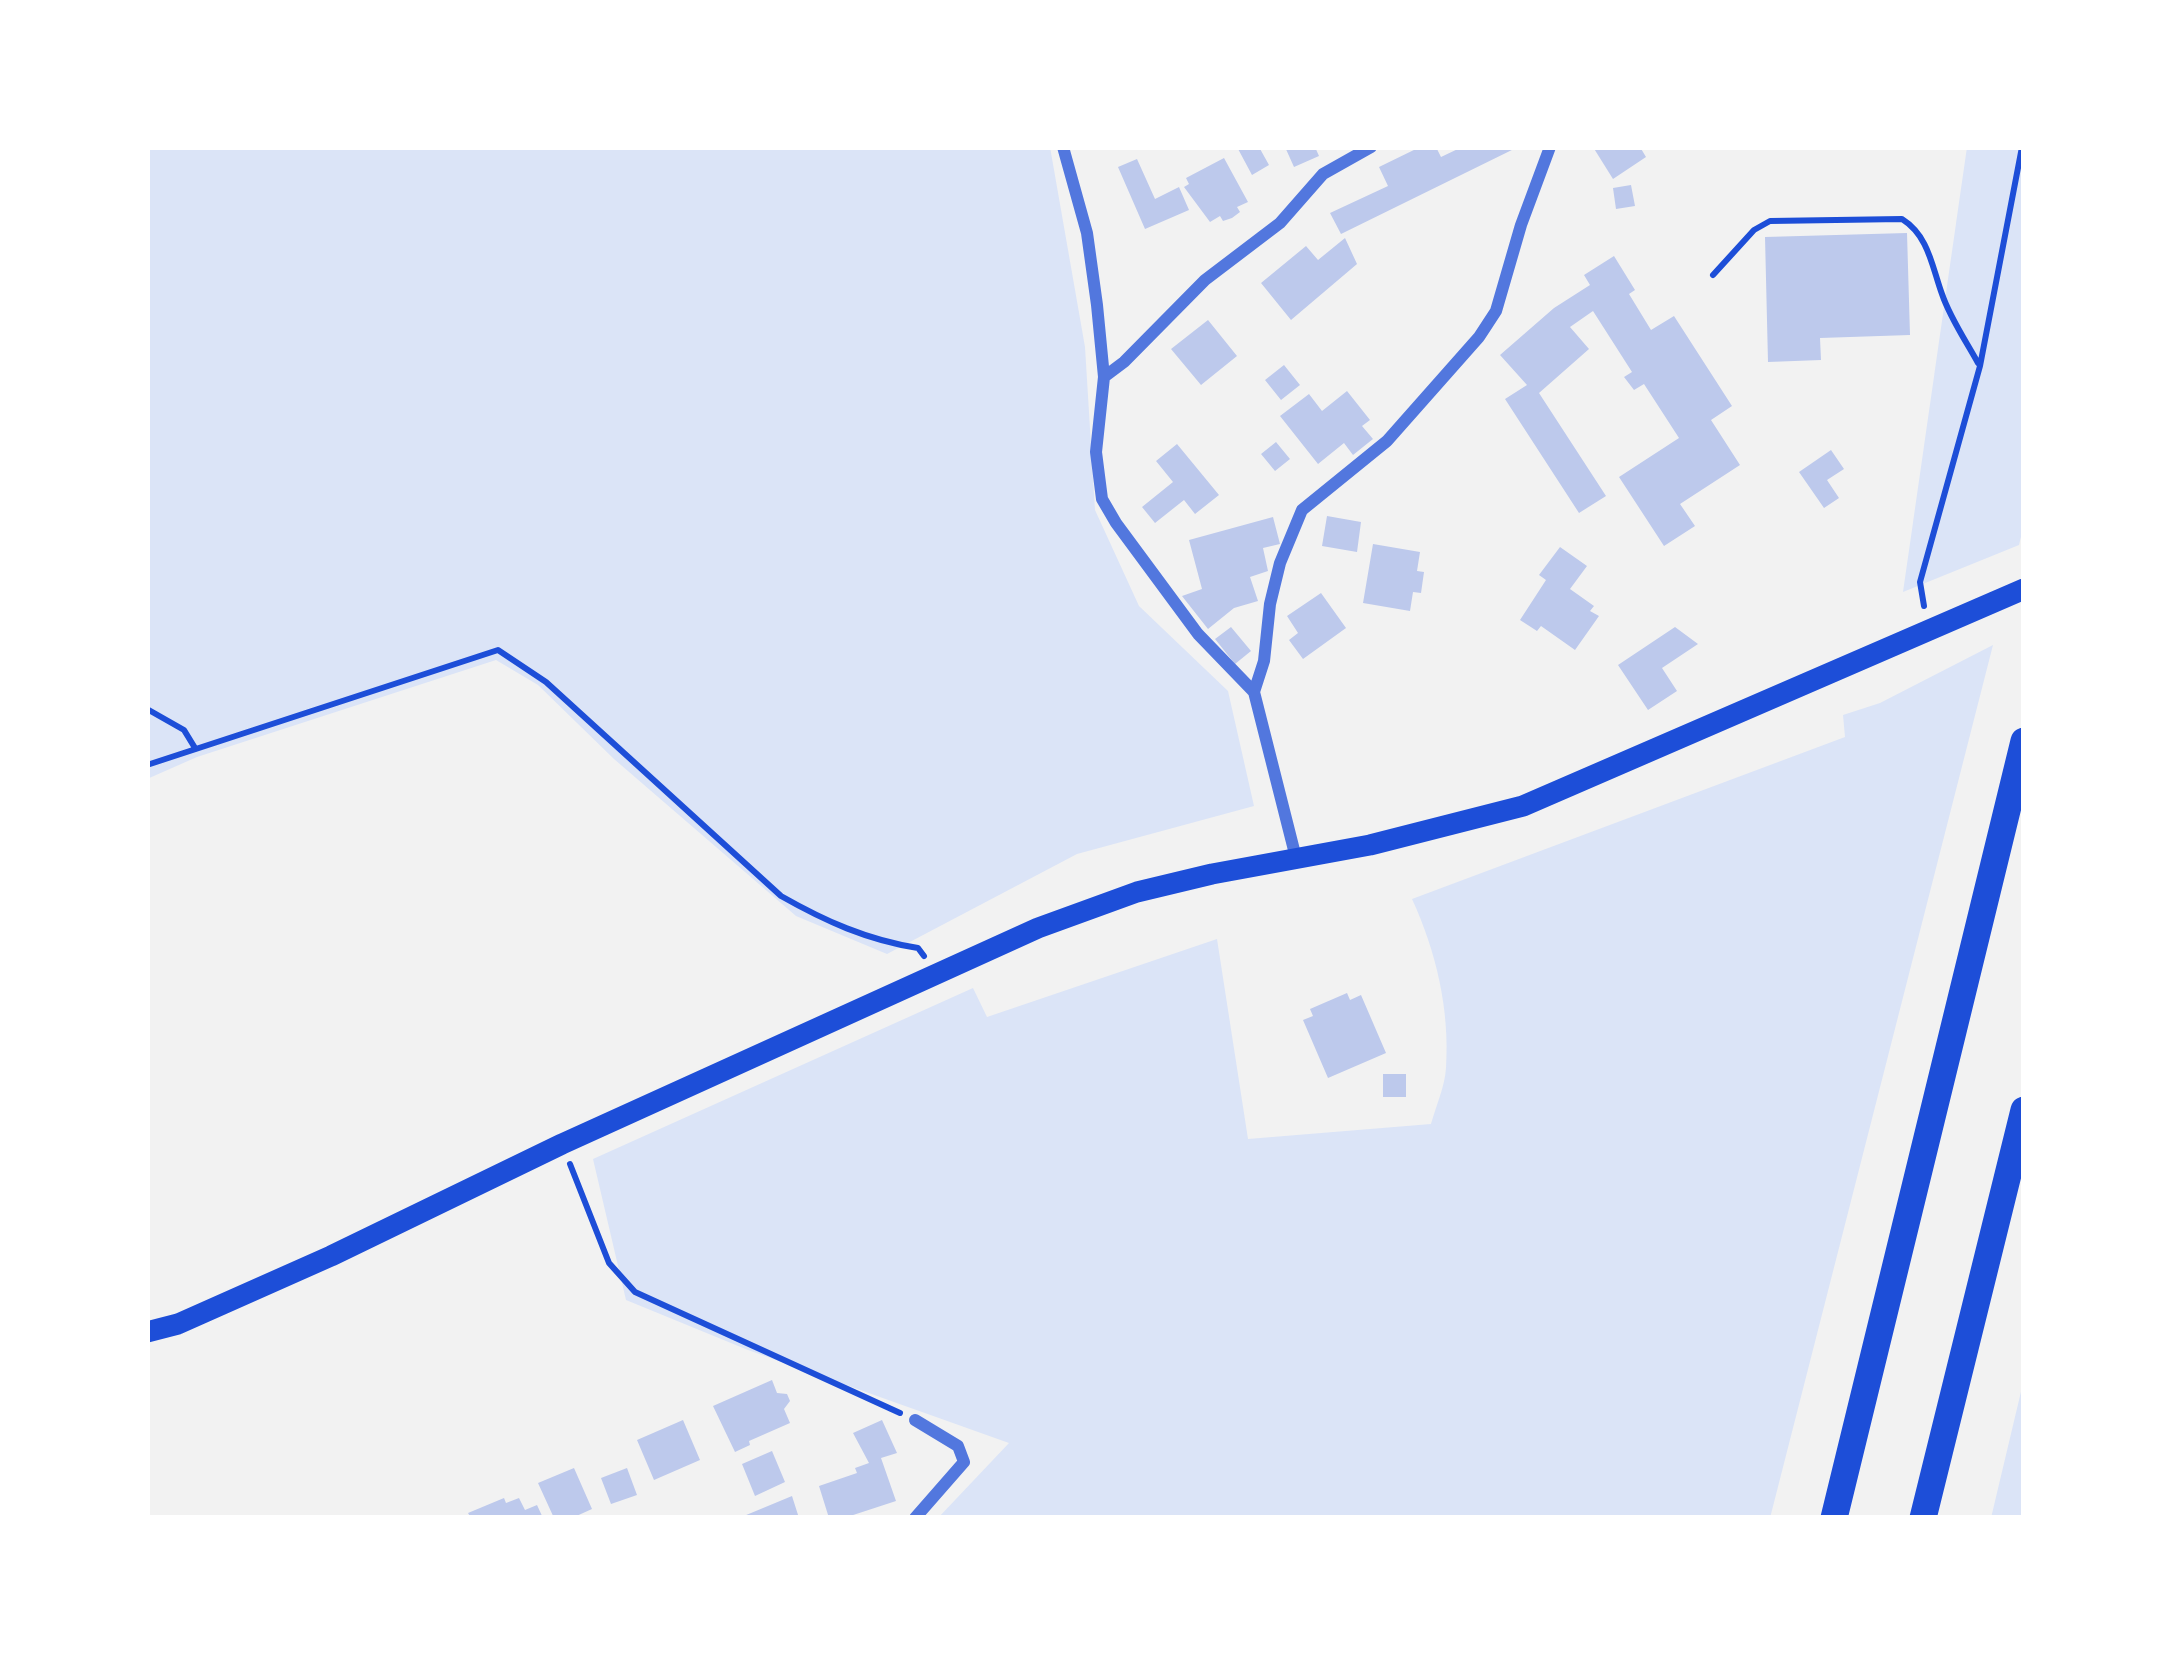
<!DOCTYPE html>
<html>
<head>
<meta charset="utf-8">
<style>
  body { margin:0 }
  #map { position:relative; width:2171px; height:1665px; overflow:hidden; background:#f2f2f2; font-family:Karla,sans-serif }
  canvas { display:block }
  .frame { position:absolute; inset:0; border:150px solid #fff; pointer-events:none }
</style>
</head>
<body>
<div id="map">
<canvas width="2171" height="1665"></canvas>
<div class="frame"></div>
</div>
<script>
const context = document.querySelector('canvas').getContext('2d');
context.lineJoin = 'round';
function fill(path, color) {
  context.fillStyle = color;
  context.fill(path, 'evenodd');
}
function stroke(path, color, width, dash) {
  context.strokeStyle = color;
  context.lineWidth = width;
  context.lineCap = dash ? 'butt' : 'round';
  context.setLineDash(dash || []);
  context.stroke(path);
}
fill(new Path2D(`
  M 147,147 L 1050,147 L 1085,347 L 1095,510 L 1139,606 L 1228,691 L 1254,806 L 1077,854 L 887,954 L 796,916 L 614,759 L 538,685 L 496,660 L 197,757 L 147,779 Z
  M 1967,147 L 2024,147 L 2024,524 L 2019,545 L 1903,592 Z
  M 1993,645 L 1770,1518 L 938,1518 L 1009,1443 L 748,1350 L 626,1300 L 593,1159 L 973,988 L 987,1017 L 1217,939 L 1248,1139 L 1431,1124 C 1436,1106 1445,1086 1446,1068 C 1450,1010 1436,951 1412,899 L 1845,737 L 1843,715 L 1880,703 Z
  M 2024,1379 L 2024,1518 L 1991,1518 Z`), '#dbe4f7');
fill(new Path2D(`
  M 1237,147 L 1259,147 L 1269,165 L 1252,175 Z
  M 1285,147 L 1315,147 L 1319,156 L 1294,167 Z
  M 1420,147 L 1436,147 L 1441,157 L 1462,147 L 1518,147 L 1341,234 L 1330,213 L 1388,186 L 1379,167 Z
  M 1593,147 L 1640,147 L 1646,157 L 1613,179 Z
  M 1224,158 L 1248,202 L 1237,207 L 1240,212 L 1232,218 L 1223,221 L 1220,216 L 1210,222 L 1184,187 L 1189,184 L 1186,178 Z
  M 1137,159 L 1155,199 L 1179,187 L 1189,210 L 1145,229 L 1118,167 Z
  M 1631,185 L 1635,206 L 1616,209 L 1613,188 Z
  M 1907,233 L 1910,335 L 1820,338 L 1821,360 L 1768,362 L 1765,237 Z
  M 1345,238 L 1357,264 L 1291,320 L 1261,283 L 1306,246 L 1318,260 Z
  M 1614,256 L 1635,290 L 1629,294 L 1651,330 L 1674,316 L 1732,406 L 1711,420 L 1740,465 L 1680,504 L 1695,526 L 1664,546 L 1619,477 L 1679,438 L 1644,384 L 1634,390 L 1624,377 L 1632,372 L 1593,311 L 1570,327 L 1589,349 L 1539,393 L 1606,496 L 1579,513 L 1505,399 L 1527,385 L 1500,355 L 1554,308 L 1590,285 L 1584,275 Z
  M 1208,320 L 1237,356 L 1201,385 L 1171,349 Z
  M 1284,365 L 1300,385 L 1281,400 L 1265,380 Z
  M 1347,391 L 1370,420 L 1362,426 L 1373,439 L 1353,455 L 1344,443 L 1318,464 L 1280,416 L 1309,394 L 1322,411 Z
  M 1276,442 L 1290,459 L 1275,471 L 1261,454 Z
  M 1177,444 L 1219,495 L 1195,514 L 1184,500 L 1155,523 L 1142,507 L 1173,482 L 1156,461 Z
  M 1831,450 L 1844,469 L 1827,480 L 1839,498 L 1824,508 L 1799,472 Z
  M 1327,516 L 1361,522 L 1357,552 L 1322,546 Z
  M 1273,517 L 1280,544 L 1263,548 L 1268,571 L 1250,577 L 1258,601 L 1234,608 L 1208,629 L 1182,596 L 1202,589 L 1189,540 Z
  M 1373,544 L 1420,552 L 1417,571 L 1424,572 L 1421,593 L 1413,592 L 1410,611 L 1363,603 Z
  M 1560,547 L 1587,566 L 1570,589 L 1594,606 L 1590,611 L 1599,616 L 1575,650 L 1541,626 L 1537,631 L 1520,620 L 1546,580 L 1539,575 Z
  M 1321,593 L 1346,628 L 1303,659 L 1289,640 L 1298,633 L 1287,616 Z
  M 1231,627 L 1251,651 L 1235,664 L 1215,639 Z
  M 1675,627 L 1698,644 L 1662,668 L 1677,691 L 1648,710 L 1618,665 Z
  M 1347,993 L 1350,1000 L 1361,995 L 1386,1053 L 1328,1078 L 1303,1020 L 1313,1016 L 1310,1009 Z
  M 1383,1074 L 1406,1074 L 1406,1097 L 1383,1097 Z
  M 772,1380 L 777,1393 L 787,1394 L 790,1401 L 784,1409 L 790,1423 L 749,1441 L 750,1445 L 735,1452 L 713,1406 Z
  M 683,1420 L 700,1460 L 654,1480 L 637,1440 Z
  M 882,1420 L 897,1453 L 881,1458 L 896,1501 L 844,1518 L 829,1518 L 819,1486 L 857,1473 L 855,1468 L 869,1463 L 853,1433 Z
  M 772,1451 L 785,1482 L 755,1496 L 742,1464 Z
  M 574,1468 L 592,1509 L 572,1518 L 554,1518 L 538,1483 Z
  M 627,1468 L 637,1495 L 611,1504 L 601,1478 Z
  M 792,1496 L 799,1518 L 739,1518 Z
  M 504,1498 L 506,1503 L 519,1498 L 525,1510 L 537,1505 L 543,1518 L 471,1518 L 468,1513 Z`), '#bdc9ec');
stroke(new Path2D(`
  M 1713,275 L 1754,230 L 1770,221 L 1902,219 C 1929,236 1932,267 1942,294 C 1950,318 1966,341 1978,363
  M 1924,606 L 1920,582 L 1980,366 L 2022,147
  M 147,709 L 184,730 L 195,748
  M 147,765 L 498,650 L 546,682 L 781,896 C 825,921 867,940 918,948 L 924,956
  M 570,1164 L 609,1263 L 635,1292 L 900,1413`), '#1d4ed8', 6);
stroke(new Path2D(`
  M 1063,147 L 1087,233 L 1097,305 L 1104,377 L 1096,452 L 1102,499 L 1116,523 L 1198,634 L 1254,692 L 1296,858
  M 1104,377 L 1124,362 L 1205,280 L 1280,223 L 1323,174 L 1371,147
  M 1254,692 L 1264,661 L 1270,604 L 1280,563 L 1302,510 L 1387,441 L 1479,337 L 1496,311 L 1521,225 L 1550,147
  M 915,1518 L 964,1462 L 958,1446 L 915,1420`), '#5277de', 12);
stroke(new Path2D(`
  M 147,1332 L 178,1324 L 331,1256 L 562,1144 L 1038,928 L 1137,892 L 1212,874 L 1370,845 L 1523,806 L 2024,589`), '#1d4ed8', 21);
stroke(new Path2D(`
  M 1834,1518 L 2024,741
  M 1923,1518 L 2024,1110`), '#1d4ed8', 27);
</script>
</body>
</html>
